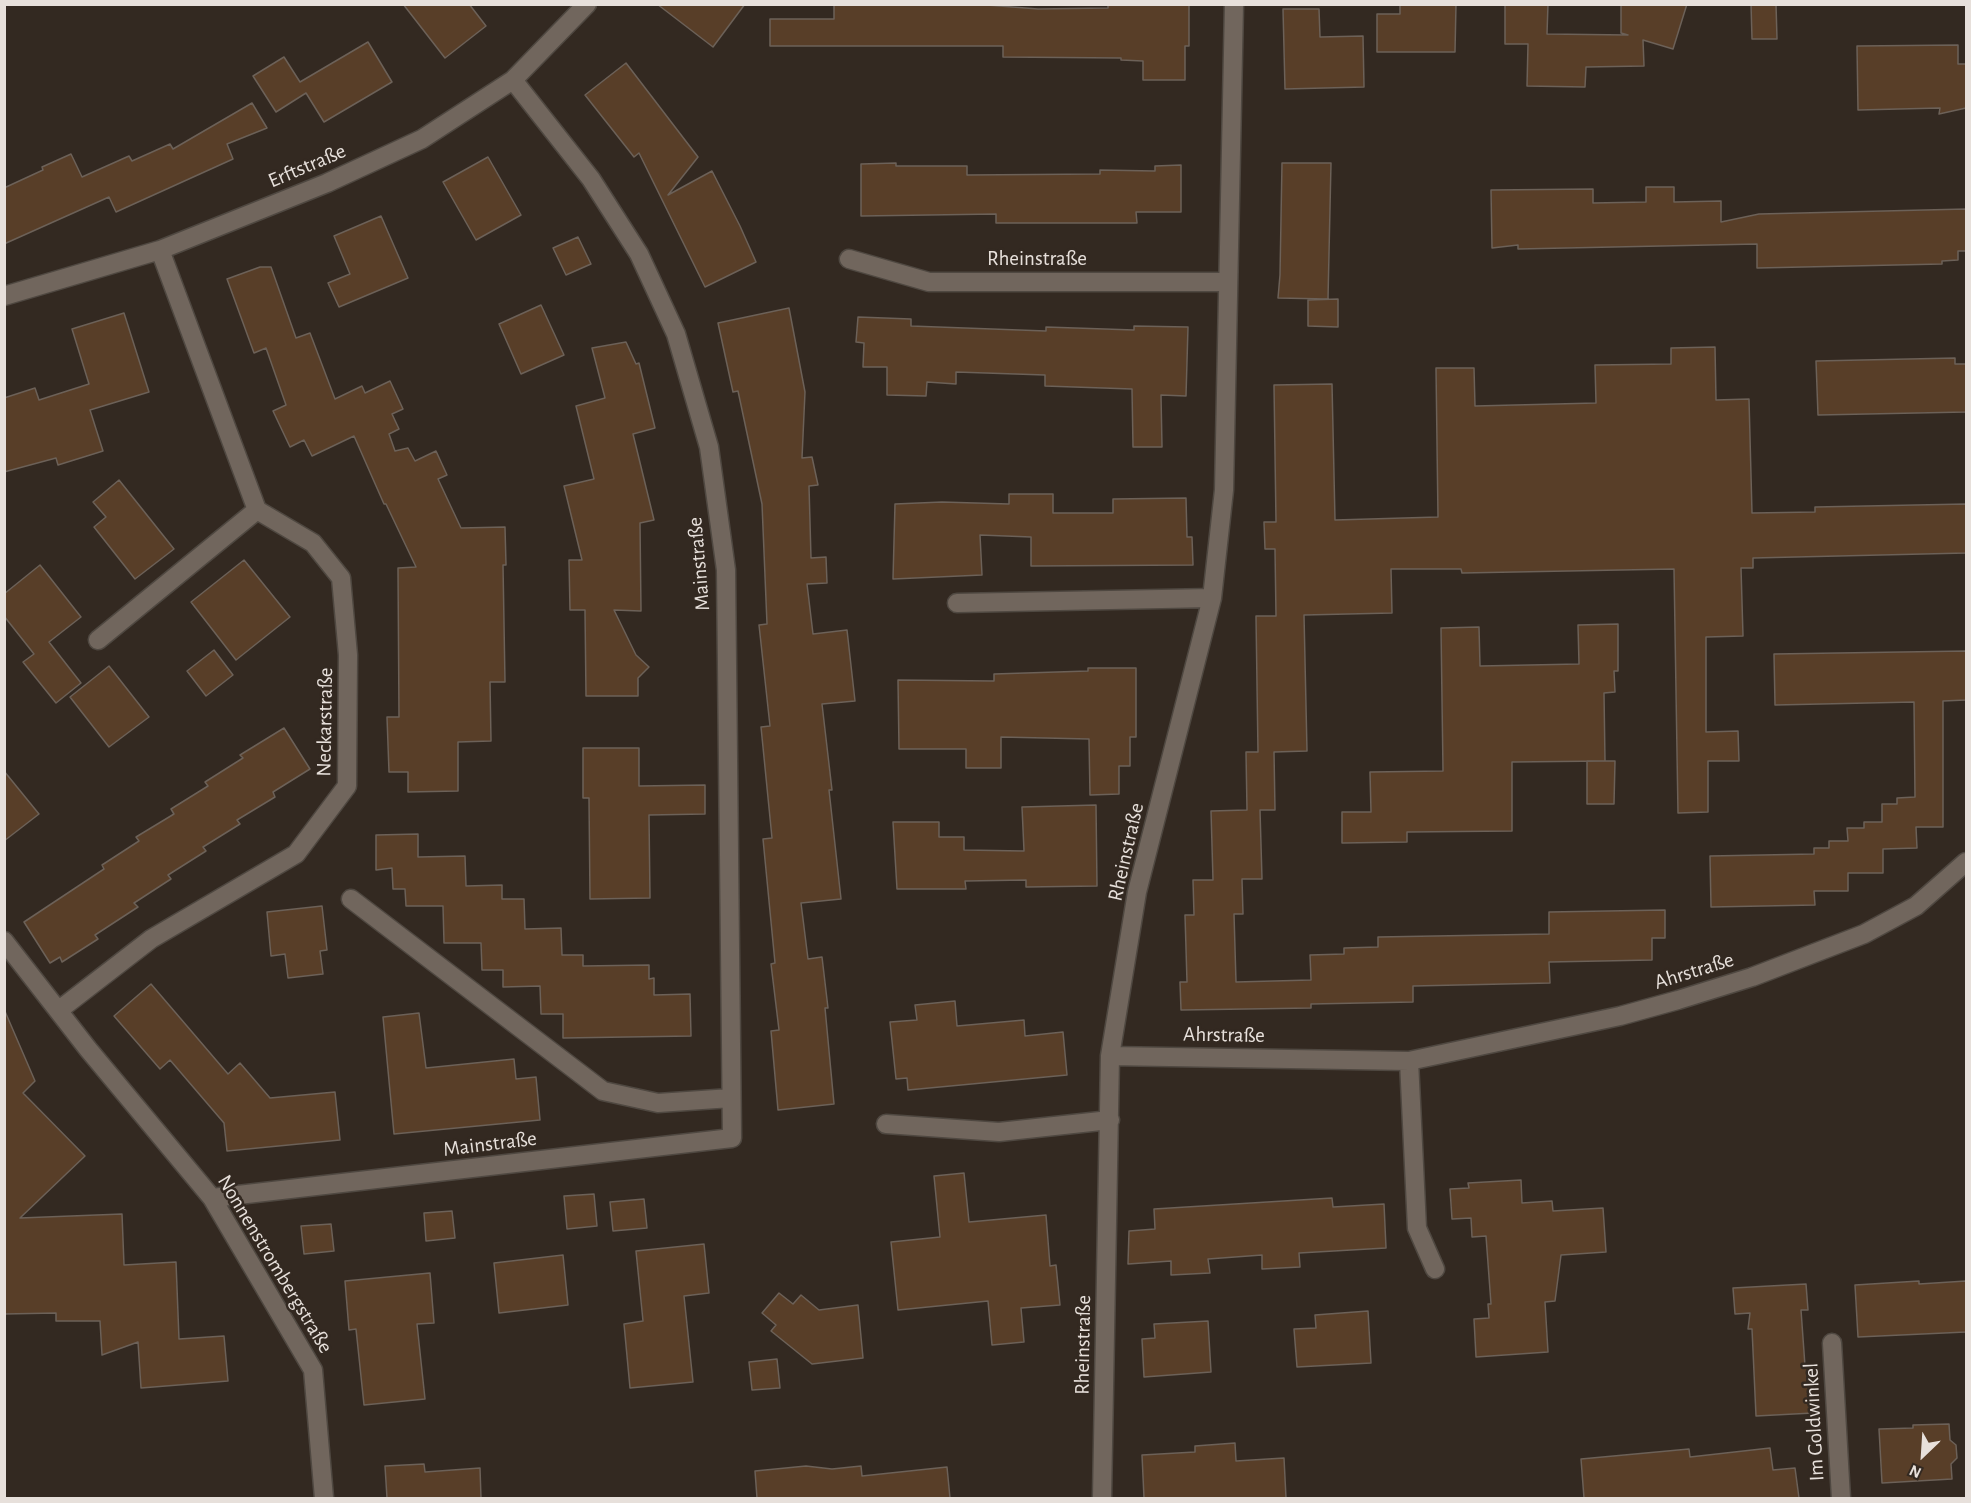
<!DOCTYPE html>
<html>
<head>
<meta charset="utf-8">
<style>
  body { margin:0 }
  #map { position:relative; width:1971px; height:1503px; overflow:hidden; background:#332921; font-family:"Alegreya Sans",sans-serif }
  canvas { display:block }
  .frame { position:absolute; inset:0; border:6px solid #e7e0db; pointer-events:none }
  .north { position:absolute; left:1893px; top:1425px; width:60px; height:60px; -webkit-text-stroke:4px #332921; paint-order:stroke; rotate:205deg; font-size:16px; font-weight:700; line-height:24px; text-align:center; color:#e7e0db }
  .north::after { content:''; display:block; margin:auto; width:21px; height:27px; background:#e7e0db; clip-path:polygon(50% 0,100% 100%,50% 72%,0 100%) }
</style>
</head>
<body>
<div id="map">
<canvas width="1971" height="1503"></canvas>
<div class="frame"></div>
<div class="north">N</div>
</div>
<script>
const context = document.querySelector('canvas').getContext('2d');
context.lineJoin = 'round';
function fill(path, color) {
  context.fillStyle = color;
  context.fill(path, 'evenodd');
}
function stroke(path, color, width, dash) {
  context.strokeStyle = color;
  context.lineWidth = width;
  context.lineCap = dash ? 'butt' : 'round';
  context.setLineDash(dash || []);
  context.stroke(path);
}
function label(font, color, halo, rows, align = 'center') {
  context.font = font + ' "Alegreya Sans",sans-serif';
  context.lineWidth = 5;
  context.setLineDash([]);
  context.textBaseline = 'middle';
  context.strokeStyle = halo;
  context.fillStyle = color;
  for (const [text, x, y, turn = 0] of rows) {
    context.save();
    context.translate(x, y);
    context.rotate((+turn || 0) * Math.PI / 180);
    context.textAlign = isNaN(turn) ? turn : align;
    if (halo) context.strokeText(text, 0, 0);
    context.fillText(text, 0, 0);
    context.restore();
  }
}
const building = new Path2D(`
  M 403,4 L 469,4 L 486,26 L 445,58 Z
  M 657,4 L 745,4 L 713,47 Z
  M 834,4 L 974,4 L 1038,9 L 1108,8 L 1108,5 L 1189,4 L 1189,46 L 1185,46 L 1185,80 L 1143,80 L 1143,61 L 1121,60 L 1121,58 L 1003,57 L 1003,46 L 770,46 L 770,19 L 834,19 Z
  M 1400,4 L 1456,4 L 1455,52 L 1377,52 L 1377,14 L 1400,14 Z
  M 1505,4 L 1548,4 L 1547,34 L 1628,35 L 1621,33 L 1621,4 L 1687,4 L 1673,49 L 1643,40 L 1644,66 L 1586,67 L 1585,87 L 1527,86 L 1528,44 L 1505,44 Z
  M 1751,4 L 1776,4 L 1777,39 L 1752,39 Z
  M 1283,9 L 1319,9 L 1320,37 L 1363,36 L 1364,87 L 1285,89 Z
  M 368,42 L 392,82 L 324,122 L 306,93 L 276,112 L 253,76 L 284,57 L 300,82 Z
  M 1958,45 L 1958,64 L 1966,64 L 1966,108 L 1939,114 L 1940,108 L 1858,110 L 1857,46 Z
  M 626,63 L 698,157 L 668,195 L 712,171 L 740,226 L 756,262 L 705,287 L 639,153 L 634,157 L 585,95 Z
  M 252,103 L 267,128 L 227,144 L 233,159 L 116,212 L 109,197 L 4,244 L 4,188 L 43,170 L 42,167 L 71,154 L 82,177 L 129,156 L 132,161 L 170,144 L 173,149 Z
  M 488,157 L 521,215 L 476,240 L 443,182 Z
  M 896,163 L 896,166 L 967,166 L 967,175 L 1100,174 L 1100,170 L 1155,171 L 1155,166 L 1181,165 L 1181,212 L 1136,212 L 1137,223 L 996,223 L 996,214 L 861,216 L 861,164 Z
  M 1282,163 L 1331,163 L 1328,299 L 1278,298 L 1280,275 Z
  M 1646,187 L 1674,187 L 1674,202 L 1721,201 L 1721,222 L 1759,214 L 1966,209 L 1966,251 L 1958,251 L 1958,260 L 1942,261 L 1942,264 L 1757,268 L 1757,244 L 1518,249 L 1518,245 L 1492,248 L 1491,190 L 1593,189 L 1593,203 L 1646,202 Z
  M 381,216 L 408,278 L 339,307 L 328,283 L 350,274 L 334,236 Z
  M 578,237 L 591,264 L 566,275 L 553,248 Z
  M 260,267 L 271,267 L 296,338 L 310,333 L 335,399 L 362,386 L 365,393 L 390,381 L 403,409 L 392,414 L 399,429 L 389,434 L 395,451 L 408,448 L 415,461 L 436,451 L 447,475 L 438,479 L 461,528 L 505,527 L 506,565 L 503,565 L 505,682 L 490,682 L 491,741 L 458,742 L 458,791 L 408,792 L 408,772 L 389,772 L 387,717 L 399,717 L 398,568 L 416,567 L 386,504 L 384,504 L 354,436 L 312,456 L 304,440 L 290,447 L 273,411 L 286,405 L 266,348 L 254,353 L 227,279 Z
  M 1338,299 L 1338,327 L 1308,326 L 1308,300 Z
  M 541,305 L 564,355 L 521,374 L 499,324 Z
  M 789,308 L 805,392 L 802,458 L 812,457 L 818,485 L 809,486 L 811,558 L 826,557 L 827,583 L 807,584 L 813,634 L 847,630 L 855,701 L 822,704 L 832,790 L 829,790 L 841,899 L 801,903 L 808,959 L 822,957 L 828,1008 L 825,1008 L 834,1104 L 778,1110 L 771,1031 L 779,1030 L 771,964 L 775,963 L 763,839 L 772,838 L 761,727 L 770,726 L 759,625 L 767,624 L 762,504 L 738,391 L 733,392 L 718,323 Z
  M 124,313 L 149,392 L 90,410 L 103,451 L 58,465 L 56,458 L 4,472 L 4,398 L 35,388 L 39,400 L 89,384 L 72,329 Z
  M 858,317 L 911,319 L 911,326 L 1046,331 L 1046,327 L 1134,330 L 1134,326 L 1188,327 L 1186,396 L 1161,395 L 1162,447 L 1133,447 L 1132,389 L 1045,386 L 1045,375 L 956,372 L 956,384 L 927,382 L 926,396 L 887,395 L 887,367 L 863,367 L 864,343 L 856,342 Z
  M 626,342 L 636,364 L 639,363 L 655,428 L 633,434 L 654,520 L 640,523 L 641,611 L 614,610 L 636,655 L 649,667 L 638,678 L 638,696 L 586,696 L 585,610 L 570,610 L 569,560 L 582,560 L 564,486 L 594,479 L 576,406 L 605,398 L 592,348 Z
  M 1715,347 L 1716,400 L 1749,399 L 1752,513 L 1815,512 L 1815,507 L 1966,504 L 1966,553 L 1753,558 L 1753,568 L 1741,568 L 1743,636 L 1706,637 L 1706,732 L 1738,731 L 1739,761 L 1708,761 L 1708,812 L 1678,813 L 1674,569 L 1462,573 L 1461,569 L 1391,569 L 1392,613 L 1304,615 L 1307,751 L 1274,752 L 1275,810 L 1260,810 L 1262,879 L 1242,879 L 1243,914 L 1234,914 L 1236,982 L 1311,980 L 1310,955 L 1344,954 L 1344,948 L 1378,947 L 1378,937 L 1549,934 L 1549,912 L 1665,910 L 1665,938 L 1652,938 L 1652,960 L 1549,962 L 1550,983 L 1413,986 L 1413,1002 L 1311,1004 L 1311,1008 L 1181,1010 L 1180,982 L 1187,982 L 1185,915 L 1194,915 L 1193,880 L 1213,880 L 1211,811 L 1247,810 L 1246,752 L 1258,752 L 1256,616 L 1276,616 L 1275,549 L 1265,549 L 1264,522 L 1276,522 L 1274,385 L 1332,384 L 1335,520 L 1438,517 L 1436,368 L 1474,368 L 1475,406 L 1596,403 L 1595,365 L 1671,364 L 1671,348 Z
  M 1955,358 L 1955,364 L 1966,364 L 1966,412 L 1818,415 L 1816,361 Z
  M 119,480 L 174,549 L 135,579 L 94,527 L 106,517 L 93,502 Z
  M 1009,494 L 1053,494 L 1053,513 L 1113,513 L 1113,499 L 1186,498 L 1187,537 L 1192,537 L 1193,565 L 1031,566 L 1031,537 L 980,535 L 982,575 L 893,579 L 895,504 L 942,502 L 1009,504 Z
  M 244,560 L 290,617 L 236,660 L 191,602 Z
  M 40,565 L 81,617 L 49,642 L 81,683 L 56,703 L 23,662 L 34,654 L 4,616 L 4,594 Z
  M 1618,624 L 1618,671 L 1614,671 L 1615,692 L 1604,693 L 1605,761 L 1512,762 L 1512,831 L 1407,832 L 1407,842 L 1342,843 L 1342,812 L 1371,812 L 1370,772 L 1443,771 L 1441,628 L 1479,627 L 1480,666 L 1579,664 L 1578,625 Z
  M 214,650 L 233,675 L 206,696 L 187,671 Z
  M 1966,651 L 1966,700 L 1943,701 L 1943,827 L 1916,827 L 1917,848 L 1883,849 L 1883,873 L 1848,873 L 1848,891 L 1814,891 L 1815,905 L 1711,907 L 1710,856 L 1814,854 L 1814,848 L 1829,848 L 1829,841 L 1848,841 L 1847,828 L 1864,828 L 1864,822 L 1882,822 L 1882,804 L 1897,804 L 1897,798 L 1915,797 L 1914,702 L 1775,705 L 1774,654 Z
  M 109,666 L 149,717 L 109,747 L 70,697 Z
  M 1088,668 L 1136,668 L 1136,737 L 1130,737 L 1130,766 L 1119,766 L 1119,794 L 1090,795 L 1089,739 L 1001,737 L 1001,768 L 966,768 L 966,749 L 899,749 L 898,680 L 994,681 L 994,674 L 1088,671 Z
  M 284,728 L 310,769 L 273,792 L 275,797 L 237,820 L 240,824 L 203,847 L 206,851 L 168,875 L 171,879 L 134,903 L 138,907 L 95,935 L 98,939 L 62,962 L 60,957 L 50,963 L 24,922 L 104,869 L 102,865 L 139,841 L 136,837 L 174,814 L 171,809 L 208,786 L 205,782 L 243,758 L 240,755 Z
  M 583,748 L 639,748 L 639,786 L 705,785 L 705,814 L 649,815 L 650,898 L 590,899 L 589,798 L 583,798 Z
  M 1587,761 L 1615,761 L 1614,804 L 1587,804 Z
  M 4,771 L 39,814 L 4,841 Z
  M 1096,805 L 1097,886 L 1026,887 L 1026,880 L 965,881 L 966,889 L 897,889 L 893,822 L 939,822 L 939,837 L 964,837 L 964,850 L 1024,851 L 1022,807 Z
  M 418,834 L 418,857 L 465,856 L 466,886 L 502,885 L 502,899 L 524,899 L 525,929 L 561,928 L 562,955 L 583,955 L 583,966 L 649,965 L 649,979 L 654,978 L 654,995 L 690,994 L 691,1036 L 563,1038 L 563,1014 L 541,1014 L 540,986 L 503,987 L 503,970 L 482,970 L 481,943 L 444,943 L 443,906 L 406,906 L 405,889 L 393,889 L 392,868 L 376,870 L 376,835 Z
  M 322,906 L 327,950 L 320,951 L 323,974 L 288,978 L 285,954 L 271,956 L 267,912 Z
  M 151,984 L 228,1074 L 240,1063 L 270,1098 L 335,1092 L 340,1140 L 227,1151 L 224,1123 L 170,1060 L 160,1069 L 114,1016 Z
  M 955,1001 L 957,1026 L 1024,1020 L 1025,1036 L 1063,1032 L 1067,1075 L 908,1090 L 907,1078 L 896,1079 L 890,1022 L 917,1020 L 915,1005 Z
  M 4,1009 L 35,1081 L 23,1093 L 85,1156 L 20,1218 L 122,1214 L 124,1265 L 176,1262 L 179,1339 L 224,1336 L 228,1381 L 141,1388 L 138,1342 L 102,1355 L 100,1321 L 56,1321 L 56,1313 L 4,1314 Z
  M 419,1013 L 426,1068 L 514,1059 L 516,1079 L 536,1077 L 540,1120 L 394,1134 L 383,1017 Z
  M 964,1173 L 969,1222 L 1046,1215 L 1050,1266 L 1056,1265 L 1060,1305 L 1021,1308 L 1024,1342 L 992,1345 L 988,1301 L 898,1310 L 891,1242 L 940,1237 L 934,1176 Z
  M 1521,1180 L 1522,1203 L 1552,1201 L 1553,1211 L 1603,1208 L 1606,1252 L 1561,1255 L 1555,1301 L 1545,1302 L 1548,1352 L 1476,1357 L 1474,1319 L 1489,1318 L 1488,1304 L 1491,1304 L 1486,1236 L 1472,1237 L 1471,1218 L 1452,1219 L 1450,1189 L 1469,1188 L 1468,1183 Z
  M 594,1194 L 597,1226 L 567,1229 L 564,1196 Z
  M 1332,1198 L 1333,1207 L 1384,1204 L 1386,1248 L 1299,1253 L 1300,1267 L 1262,1269 L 1262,1255 L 1208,1259 L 1210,1273 L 1171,1275 L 1171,1261 L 1128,1264 L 1129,1231 L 1155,1229 L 1154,1209 Z
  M 644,1199 L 647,1228 L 613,1231 L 610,1202 Z
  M 452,1211 L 455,1238 L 426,1241 L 424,1213 Z
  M 331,1224 L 334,1251 L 304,1254 L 301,1226 Z
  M 704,1244 L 709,1293 L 684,1296 L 693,1382 L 630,1388 L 624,1324 L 643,1321 L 636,1251 Z
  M 563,1255 L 568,1305 L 499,1313 L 494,1263 Z
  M 430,1273 L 434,1323 L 417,1324 L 425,1399 L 364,1405 L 356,1329 L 349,1330 L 345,1281 Z
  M 1919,1281 L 1919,1284 L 1966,1281 L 1966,1332 L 1858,1337 L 1855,1285 Z
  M 1806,1284 L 1808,1310 L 1801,1310 L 1805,1366 L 1810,1366 L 1813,1413 L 1756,1416 L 1752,1329 L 1748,1329 L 1750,1313 L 1735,1314 L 1733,1288 Z
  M 779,1293 L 793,1304 L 801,1295 L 819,1310 L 858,1305 L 863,1358 L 812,1364 L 771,1331 L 776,1325 L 762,1313 Z
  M 1368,1311 L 1371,1363 L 1297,1367 L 1294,1329 L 1316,1328 L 1315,1315 Z
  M 1208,1321 L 1211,1372 L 1144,1377 L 1142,1339 L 1155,1338 L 1154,1324 Z
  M 777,1359 L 780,1388 L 752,1390 L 749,1362 Z
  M 1949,1424 L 1950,1440 L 1956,1445 L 1957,1458 L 1951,1464 L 1952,1479 L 1882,1483 L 1879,1429 L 1913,1428 L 1913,1425 Z
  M 1235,1443 L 1236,1461 L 1284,1458 L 1286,1498 L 1144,1498 L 1142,1455 L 1195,1452 L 1195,1446 Z
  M 1770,1448 L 1773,1470 L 1795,1468 L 1799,1498 L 1584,1498 L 1581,1459 L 1689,1449 L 1690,1457 Z
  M 424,1464 L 425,1472 L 480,1468 L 481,1498 L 387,1498 L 385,1466 Z
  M 806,1466 L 832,1469 L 861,1466 L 862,1476 L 947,1467 L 950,1498 L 757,1498 L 755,1471 Z`);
fill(building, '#583e28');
stroke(building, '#6c6158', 1.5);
const street = new Path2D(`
  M 849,259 L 929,282 L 1228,282
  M 4,296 L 160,250 L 327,183 L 422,139 L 513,80 L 587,4
  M 957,603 L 1212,598
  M 98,640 L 257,510
  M 351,899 L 603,1091 L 658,1103 L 731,1098
  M 4,941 L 88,1049 L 212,1198 L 313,1370 L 324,1498
  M 59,1010 L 151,939 L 296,854 L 347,786 L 348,655 L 341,578 L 313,543 L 257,510 L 160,250
  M 1110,1056 L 1409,1061 L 1620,1016 L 1678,1000 L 1752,977 L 1864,934 L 1916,906 L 1966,862
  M 1409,1061 L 1417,1228 L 1435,1269
  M 886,1124 L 999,1132 L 1110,1120
  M 212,1198 L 732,1138 L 726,570 L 709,447 L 676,334 L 639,254 L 591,179 L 513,80
  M 1832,1343 L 1841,1498
  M 1102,1498 L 1110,1056 L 1137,892 L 1212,598 L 1224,490 L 1234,4`);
stroke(street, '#4f4841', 21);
stroke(street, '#71665d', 18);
label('21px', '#e7e0db', '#332921', [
  ["Erftstraße",307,166,-23],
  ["Rheinstraße",1037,259],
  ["Mainstraße",699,564,-95],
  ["Neckarstraße",325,722,-89],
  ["Rheinstraße",1126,852,-77],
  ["Ahrstraße",1694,971,-17],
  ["Ahrstraße",1224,1035,1],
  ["Mainstraße",490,1144,-7],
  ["Nonnenstrombergstraße",275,1264,59],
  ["Rheinstraße",1083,1345,-89],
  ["Im Goldwinkel",1814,1422,-93]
]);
</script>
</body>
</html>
